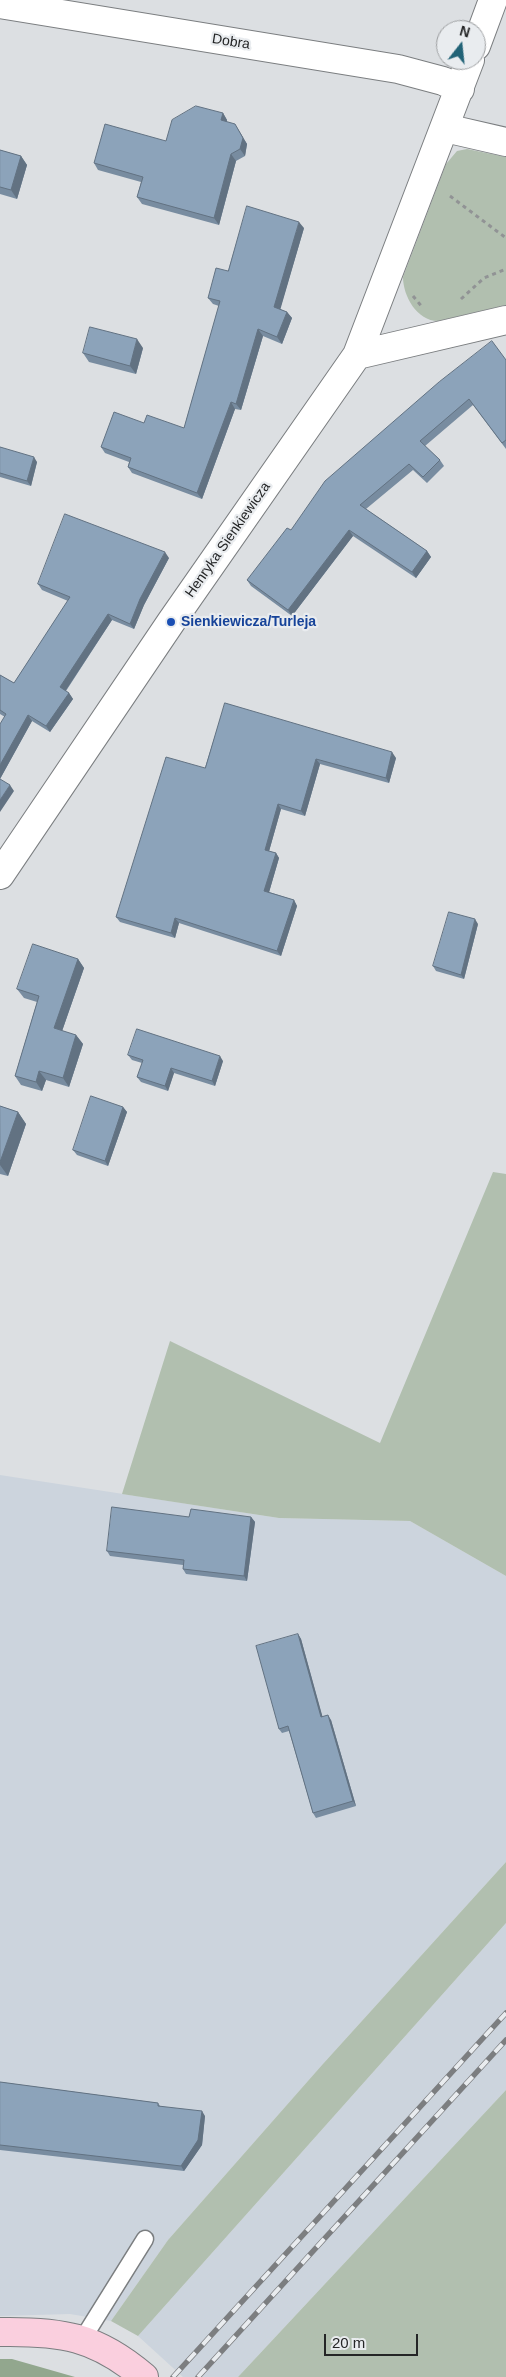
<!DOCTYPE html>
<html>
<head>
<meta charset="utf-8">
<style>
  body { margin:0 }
  #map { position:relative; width:506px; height:2377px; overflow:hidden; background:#dcdfe2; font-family:Arial,sans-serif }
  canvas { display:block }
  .north { position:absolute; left:436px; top:20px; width:50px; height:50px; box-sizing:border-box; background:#e9ecef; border:1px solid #9b9d9f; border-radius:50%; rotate:16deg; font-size:14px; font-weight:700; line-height:20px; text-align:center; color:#252627 }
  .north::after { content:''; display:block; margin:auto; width:18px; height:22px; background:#226377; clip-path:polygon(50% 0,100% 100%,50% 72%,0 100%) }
  .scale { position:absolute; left:324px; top:2334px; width:94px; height:22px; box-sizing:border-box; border:2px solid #252627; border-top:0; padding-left:6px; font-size:15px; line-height:18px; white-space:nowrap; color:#252627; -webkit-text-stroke:4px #e9ecef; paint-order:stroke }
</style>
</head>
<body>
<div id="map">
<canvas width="506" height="2377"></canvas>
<div class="north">N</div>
<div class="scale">20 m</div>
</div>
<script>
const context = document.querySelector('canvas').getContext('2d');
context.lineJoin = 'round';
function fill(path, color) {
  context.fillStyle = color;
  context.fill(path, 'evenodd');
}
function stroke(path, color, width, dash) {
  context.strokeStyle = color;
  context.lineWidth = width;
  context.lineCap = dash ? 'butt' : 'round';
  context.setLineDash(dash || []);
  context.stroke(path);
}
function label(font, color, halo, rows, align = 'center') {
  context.font = font + ' Arial,sans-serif';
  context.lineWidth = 4.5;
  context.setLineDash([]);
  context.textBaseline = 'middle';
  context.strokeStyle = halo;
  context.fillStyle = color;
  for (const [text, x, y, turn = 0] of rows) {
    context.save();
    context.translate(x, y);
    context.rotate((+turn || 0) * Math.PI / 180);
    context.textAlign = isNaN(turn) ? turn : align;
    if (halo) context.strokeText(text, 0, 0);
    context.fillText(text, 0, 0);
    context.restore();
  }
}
fill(new Path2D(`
  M 0,1475 L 279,1518 L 410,1521 L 506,1576 L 506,1862 L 322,2065 L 168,2240 L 111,2321 L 70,2314 L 0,2316 Z
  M 506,1923 L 506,2090 L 238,2377 L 183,2377 L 138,2336 Z`), '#ccd4dd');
fill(new Path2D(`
  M 467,149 L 506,157 L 506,305 L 438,321 C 417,321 403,296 403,277 L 446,164 L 457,151 Z
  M 493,1172 L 506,1174 L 506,1576 L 410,1521 L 279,1518 L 122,1494 L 170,1341 L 380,1443 Z
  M 506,1862 L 506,1923 L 138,2336 L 111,2321 L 168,2240 L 322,2065 Z
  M 506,2090 L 506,2377 L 238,2377 Z`), '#b1bfaf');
fill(new Path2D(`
  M 0,2359 L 12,2359 L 75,2377 L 0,2377 Z`), '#92a78e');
const lane = new Path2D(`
  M 82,2340 L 145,2239`);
const street = new Path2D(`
  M 0,4 L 398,69 L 443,81 L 460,89
  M 476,46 L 493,0
  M 445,128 L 506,142
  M 357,355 L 506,320
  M 0,875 L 171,622 L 357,355 L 470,60`);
const secondary = new Path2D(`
  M 0,2332 C 61,2331 96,2336 144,2377`);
stroke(lane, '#7b7e80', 19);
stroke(street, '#7b7e80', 30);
stroke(secondary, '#7b7e80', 30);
stroke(new Path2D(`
  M 450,196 L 506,238
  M 413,296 L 423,308
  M 461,299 L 484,278 L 506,269`), '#919395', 3, [4, 4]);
stroke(lane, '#fff', 16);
stroke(street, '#fff', 28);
stroke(secondary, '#facfde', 28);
const rail = new Path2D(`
  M 173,2377 L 506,2013
  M 198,2377 L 506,2040`);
stroke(rail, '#7c7e80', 5.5);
stroke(rail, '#e9ecef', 4, [11]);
fill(new Path2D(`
  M 223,113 L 227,120 L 227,122 L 239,131 L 247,144 L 245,156 L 236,161 L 219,225 L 142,204 L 137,197 L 141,182 L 98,170 L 94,163 L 166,141 Z
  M 0,150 L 21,156 L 27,165 L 17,199 L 0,194 Z
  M 304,228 L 280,309 L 287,312 L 292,318 L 282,344 L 263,336 L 241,410 L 235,409 L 202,499 L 132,473 L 128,467 L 129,462 L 105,453 L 101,447 L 144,423 L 184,428 L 219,306 L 213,304 L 208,298 L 228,271 Z
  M 143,348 L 136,374 L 89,362 L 83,353 Z
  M 506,360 L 506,449 L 473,405 L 425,446 L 440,460 L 444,466 L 427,483 L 413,470 L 366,509 L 427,551 L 431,557 L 416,578 L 353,536 L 292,616 L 251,586 L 247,580 L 291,530 Z
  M 0,447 L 37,462 L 31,486 L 0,477 Z
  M 169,558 L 144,605 L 134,629 L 112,620 L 66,691 L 69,693 L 73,699 L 50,732 L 32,721 L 0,779 L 5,717 L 0,714 L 0,675 L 14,683 L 68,601 L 42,590 L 38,584 Z
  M 225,703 L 396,758 L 389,783 L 320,764 L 305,816 L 281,809 L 269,851 L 276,853 L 279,858 L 269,892 L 294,900 L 297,906 L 281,956 L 179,923 L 175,938 L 120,922 L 116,917 L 205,768 Z
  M 478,924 L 464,979 L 436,971 L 433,966 Z
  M 78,959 L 84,968 L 62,1031 L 76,1035 L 83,1044 L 69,1087 L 46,1080 L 42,1091 L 21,1085 L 15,1076 L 37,1002 L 24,998 L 17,989 Z
  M 128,1055 L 223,1061 L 215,1086 L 174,1073 L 168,1091 L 141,1082 L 137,1077 L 142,1063 L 132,1060 Z
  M 0,1106 L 18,1112 L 26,1124 L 8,1176 L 0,1174 Z
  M 123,1107 L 127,1112 L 108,1166 L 77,1155 L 73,1150 Z
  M 189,1517 L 251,1517 L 255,1522 L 247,1581 L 186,1574 L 183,1569 L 183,1565 L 110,1556 L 107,1551 Z
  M 298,1634 L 301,1639 L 322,1716 L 331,1720 L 356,1806 L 316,1818 L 313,1813 L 289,1731 L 282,1733 L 279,1729 Z
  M 0,2082 L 158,2103 L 160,2106 L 205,2116 L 202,2145 L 184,2171 L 0,2150 Z`), '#788ca0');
fill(new Path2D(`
  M 223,113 L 227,120 L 225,127 L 221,120 Z
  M 235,124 L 247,144 L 245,156 L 240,149 Z
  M 231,154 L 236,161 L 219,225 L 214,218 Z
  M 21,156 L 27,165 L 17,199 L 11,190 Z
  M 299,222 L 304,228 L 279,314 L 274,307 Z
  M 287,312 L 292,318 L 282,344 L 277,337 Z
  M 258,329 L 263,336 L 241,410 L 236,404 Z
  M 137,339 L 143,348 L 136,374 L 130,366 Z
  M 231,402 L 235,409 L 202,499 L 197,493 Z
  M 34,457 L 37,462 L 31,486 L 27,481 Z
  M 349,530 L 353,536 L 292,616 L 288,610 Z
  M 427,551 L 431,557 L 416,578 L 412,572 Z
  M 165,552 L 169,558 L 144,605 L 134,629 L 130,624 L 140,599 Z
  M 108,614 L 112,620 L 64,693 L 60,687 Z
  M 69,693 L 73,699 L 50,732 L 46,726 Z
  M 28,715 L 32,721 L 0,779 L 0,765 Z
  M 392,752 L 396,758 L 389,783 L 386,778 Z
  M 316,759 L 320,764 L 305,816 L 301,811 Z
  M 10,785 L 14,791 L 0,812 L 0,800 Z
  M 278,804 L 281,809 L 268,855 L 265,850 Z
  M 276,853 L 279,858 L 268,896 L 264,891 Z
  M 294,900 L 297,906 L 281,956 L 277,951 Z
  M 175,918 L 179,923 L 175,938 L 171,933 Z
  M 475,919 L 478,924 L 464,979 L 461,975 Z
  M 78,959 L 84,968 L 60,1037 L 54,1028 Z
  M 76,1035 L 83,1044 L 69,1087 L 63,1078 Z
  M 220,1056 L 223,1061 L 215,1086 L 212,1081 Z
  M 171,1068 L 174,1073 L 168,1091 L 165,1086 Z
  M 39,1071 L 46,1080 L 42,1091 L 36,1082 Z
  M 123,1107 L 127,1112 L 108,1166 L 105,1161 Z
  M 18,1112 L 26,1124 L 8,1176 L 0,1165 L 0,1162 Z
  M 251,1517 L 255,1522 L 247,1581 L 244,1576 Z
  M 298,1634 L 301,1639 L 324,1722 L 321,1717 Z
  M 328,1715 L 331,1720 L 356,1806 L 353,1801 Z
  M 202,2111 L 205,2116 L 202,2145 L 184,2171 L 181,2166 Z`), '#627282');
const building = new Path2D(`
  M 196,106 L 223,113 L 221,120 L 235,124 L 243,138 L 240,149 L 231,154 L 214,218 L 137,197 L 143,177 L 94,163 L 105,124 L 166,141 L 172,120 Z
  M 0,150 L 21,156 L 11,190 L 0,187 Z
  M 247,206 L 299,222 L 274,307 L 287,312 L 277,337 L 258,329 L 236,404 L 231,402 L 197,493 L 128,467 L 131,458 L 101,447 L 114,412 L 144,423 L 147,415 L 184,428 L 220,301 L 208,298 L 216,268 L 228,271 Z
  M 90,327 L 137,339 L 130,366 L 83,353 Z
  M 492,341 L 506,360 L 506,440 L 502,443 L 469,399 L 420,441 L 440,460 L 423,477 L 409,464 L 360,505 L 427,551 L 412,572 L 349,530 L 288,610 L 247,580 L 287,528 L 291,530 L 325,481 L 439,382 Z
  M 0,447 L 34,457 L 27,481 L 0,473 Z
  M 65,514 L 165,552 L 140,599 L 130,624 L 108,614 L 60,687 L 69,693 L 46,726 L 28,715 L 0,765 L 0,724 L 6,714 L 0,710 L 0,675 L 14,683 L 70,597 L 38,584 Z
  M 225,703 L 392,752 L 386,778 L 316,759 L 301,811 L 278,804 L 265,850 L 276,853 L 264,891 L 294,900 L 277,951 L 175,918 L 171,933 L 116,917 L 166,757 L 205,768 Z
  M 0,779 L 10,785 L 0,800 Z
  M 449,912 L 475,919 L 461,975 L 433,966 Z
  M 33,944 L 78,959 L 54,1028 L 76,1035 L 63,1078 L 39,1071 L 36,1082 L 15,1076 L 39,996 L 17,989 Z
  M 137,1029 L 220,1056 L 212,1081 L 171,1068 L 165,1086 L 137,1077 L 143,1060 L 128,1055 Z
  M 91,1096 L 123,1107 L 105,1161 L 73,1150 Z
  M 0,1106 L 18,1112 L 0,1162 Z
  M 112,1507 L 189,1517 L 191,1509 L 251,1517 L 244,1576 L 183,1569 L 184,1560 L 107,1551 Z
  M 298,1634 L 321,1717 L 328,1715 L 353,1801 L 313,1813 L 288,1726 L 279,1729 L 256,1646 Z
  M 0,2082 L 158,2103 L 158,2106 L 202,2111 L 198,2140 L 181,2166 L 0,2145 Z`);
fill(building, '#8ca3ba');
stroke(building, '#627282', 1);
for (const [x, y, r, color] of [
  [171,622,5,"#1a4fb4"]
]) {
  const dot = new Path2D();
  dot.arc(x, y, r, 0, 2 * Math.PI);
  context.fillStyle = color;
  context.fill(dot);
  stroke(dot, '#e9ecef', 2);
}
label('14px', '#252627', '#e9ecef', [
  ["Dobra",231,42,9],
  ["Henryka Sienkiewicza",228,540,-55]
]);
label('bold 14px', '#164399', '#e9ecef', [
  ["Sienkiewicza/Turleja",181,622]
], 'left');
</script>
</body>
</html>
